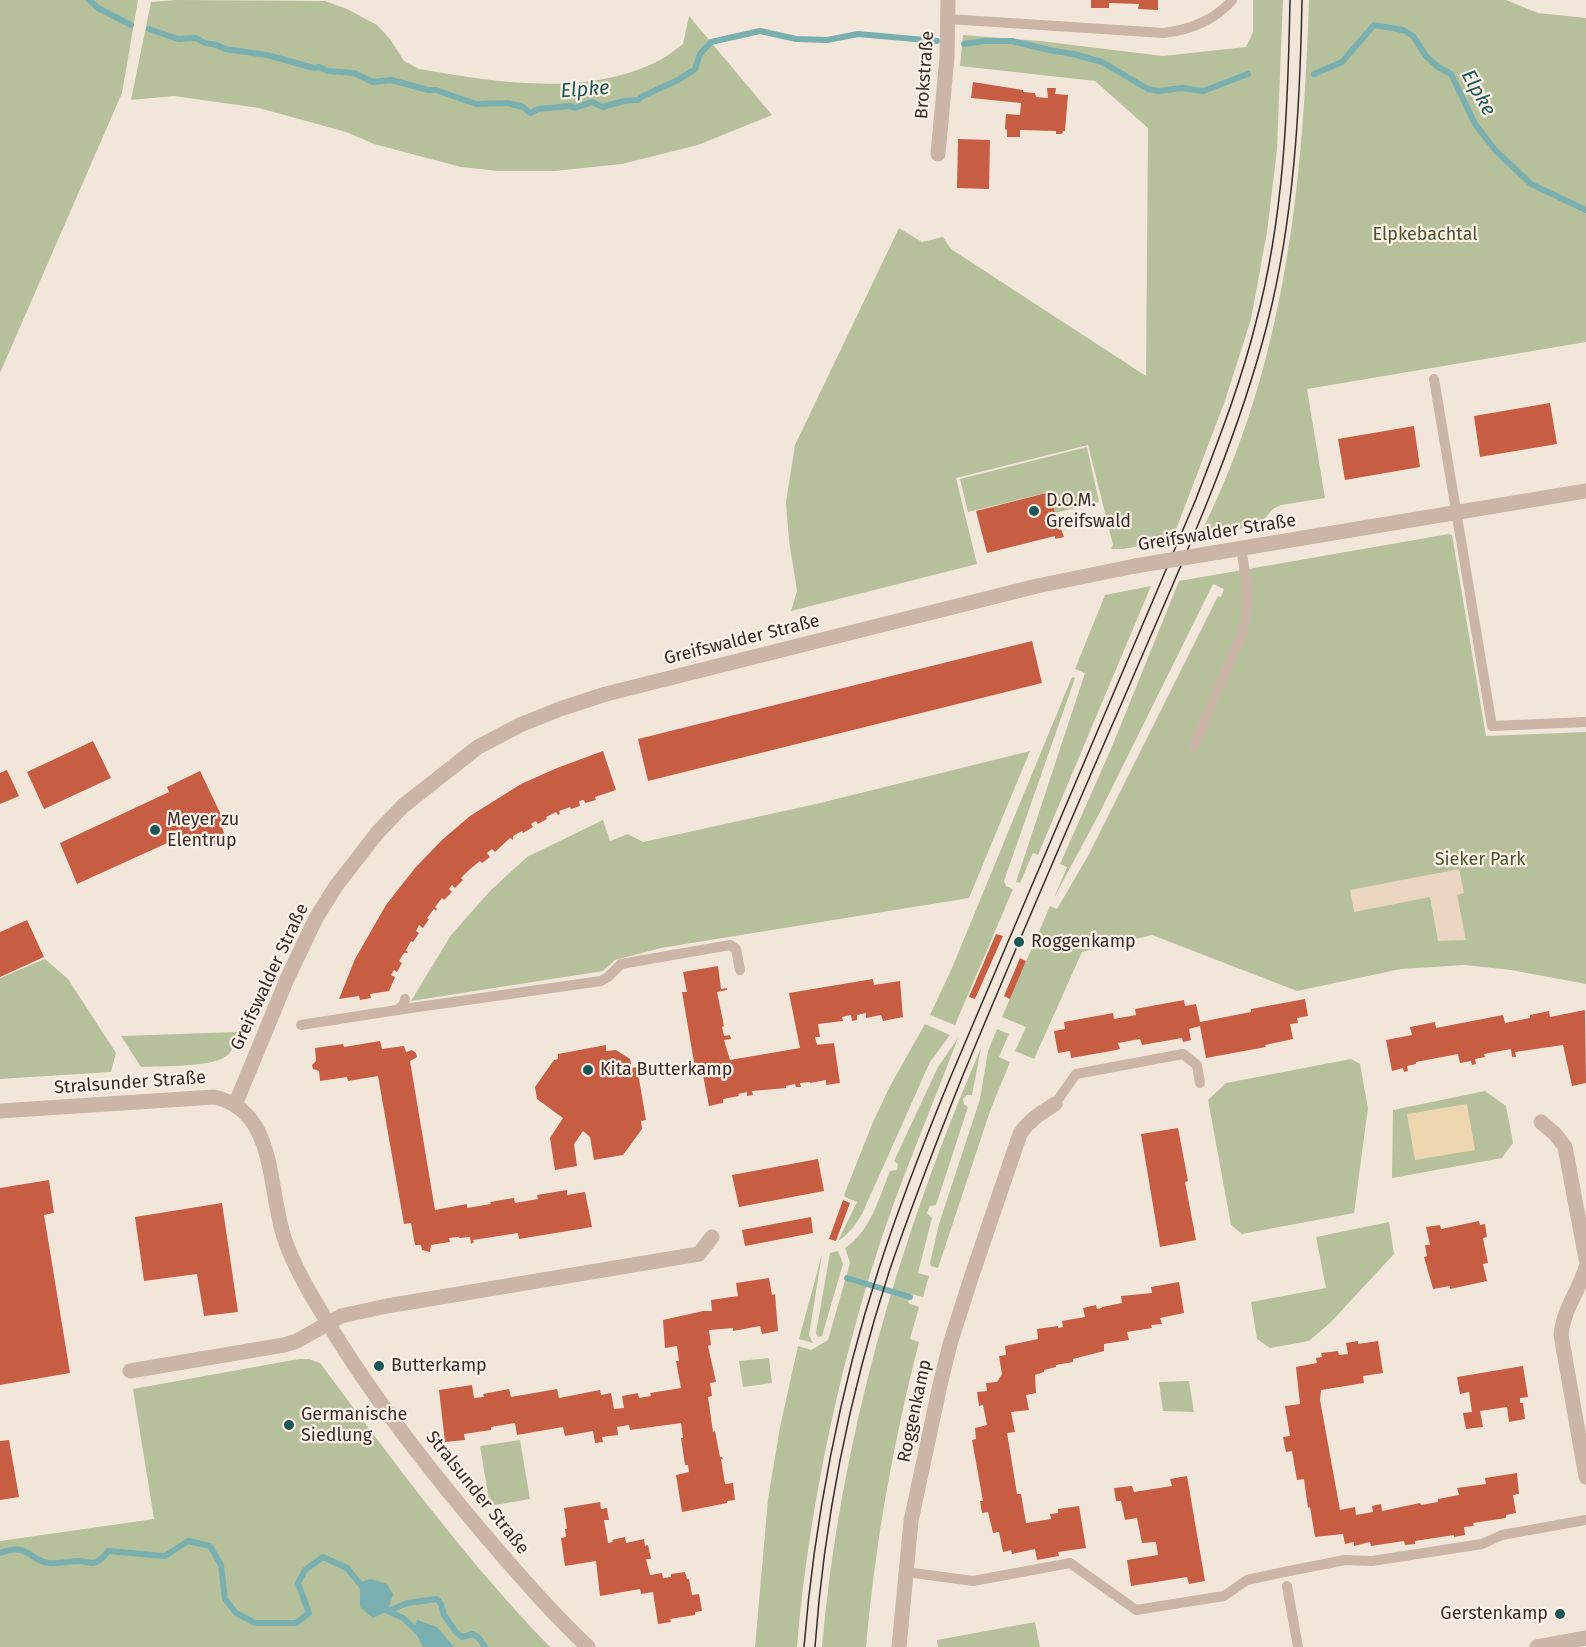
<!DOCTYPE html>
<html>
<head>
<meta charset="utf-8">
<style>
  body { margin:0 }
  canvas { display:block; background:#f2e6db }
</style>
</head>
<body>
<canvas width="1586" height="1647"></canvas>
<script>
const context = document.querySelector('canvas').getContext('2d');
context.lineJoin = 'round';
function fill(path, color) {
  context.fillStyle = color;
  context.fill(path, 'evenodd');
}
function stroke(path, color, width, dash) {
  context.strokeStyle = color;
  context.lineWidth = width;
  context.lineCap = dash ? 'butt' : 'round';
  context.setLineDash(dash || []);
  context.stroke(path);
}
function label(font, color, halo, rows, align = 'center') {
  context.font = font + ' "Fira Sans",sans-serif';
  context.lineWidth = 4.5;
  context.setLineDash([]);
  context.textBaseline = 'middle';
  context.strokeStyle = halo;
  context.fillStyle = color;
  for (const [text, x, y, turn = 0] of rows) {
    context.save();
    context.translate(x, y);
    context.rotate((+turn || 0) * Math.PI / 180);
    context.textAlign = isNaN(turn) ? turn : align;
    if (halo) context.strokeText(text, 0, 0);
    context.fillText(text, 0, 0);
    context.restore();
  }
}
fill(new Path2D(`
  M 0,0 L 138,0 L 122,93 L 0,373 Z
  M 176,0 L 325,1 L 347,9 L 377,25 L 390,39 L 404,61 L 419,69 C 496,82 587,98 660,60 C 668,56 676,49 683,44 L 689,16 L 772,115 L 698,145 L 622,164 L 554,171 L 498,171 L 461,167 L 374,144 L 346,132 L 259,108 L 174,96 L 131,100 L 151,2 Z
  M 1253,0 L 1283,0 L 1277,149 L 1267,232 L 1251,319 L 1225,401 L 1172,540 L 1123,549 L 1111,549 L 1113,545 L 1088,445 L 956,478 L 977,564 L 791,611 L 797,591 L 789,541 L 786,502 L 795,445 L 899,228 L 922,242 L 943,237 L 951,249 L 1146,376 L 1148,128 L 1095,81 L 960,66 L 963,35 L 1040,41 L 1163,56 L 1246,47 L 1253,32 Z
  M 1309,0 L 1506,0 L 1538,13 L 1586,18 L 1586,342 L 1307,389 L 1325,498 L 1281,505 L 1273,509 L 1258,526 L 1200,535 C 1285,366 1303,186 1309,0 Z
  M 1087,447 L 1099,502 L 1055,513 L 1049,492 L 968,512 L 960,479 Z
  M 1449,534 L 1452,535 L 1486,736 L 1586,732 L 1586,984 L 1511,970 L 1465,965 L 1401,969 L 1297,991 L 1152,935 L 1082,952 L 1034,1059 L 1015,1051 L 1026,1027 L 1002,1017 L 1050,906 L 1057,909 L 1089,854 L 1218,596 L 1221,597 L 1224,589 L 1213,584 L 1100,812 L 1054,898 L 1067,867 L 1060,864 L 1111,749 L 1179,581 Z
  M 1151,586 L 1038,855 L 1033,853 L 1020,883 L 1016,882 L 1085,673 L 1075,669 L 1105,595 Z
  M 1072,677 L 1075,678 L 1004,881 L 1006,886 L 1013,889 L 955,1025 L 930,1015 L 952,968 Z
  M 1030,751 L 969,898 L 661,948 L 615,960 L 603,971 L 411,1001 L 451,935 L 491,890 L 527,857 L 603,820 L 610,841 L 628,834 L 643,842 L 816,804 Z
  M 45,959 L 68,979 L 116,1053 L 111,1072 L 0,1079 L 0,978 Z
  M 925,1024 L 950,1035 L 930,1062 L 862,1214 C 855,1225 849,1234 838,1241 L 857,1202 L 845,1197 L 844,1195 L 873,1122 L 890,1086 Z
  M 997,1029 L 1009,1034 L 999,1057 L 1010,1062 L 990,1111 L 938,1268 L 931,1266 L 930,1263 L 939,1224 L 980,1099 L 988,1051 Z
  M 237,1032 C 235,1041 233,1053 225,1057 C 211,1067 160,1066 141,1067 L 121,1036 Z
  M 958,1038 C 929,1115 896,1190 872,1268 C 834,1391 808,1519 797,1647 L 755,1647 L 768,1499 L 780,1427 L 798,1346 L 811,1350 L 828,1340 L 850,1263 L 845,1248 C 870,1232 879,1198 890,1171 L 897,1170 L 898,1164 L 894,1161 L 938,1067 Z
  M 981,1048 L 972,1095 L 967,1095 L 963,1099 L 964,1104 L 968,1107 L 936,1205 L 930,1206 L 927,1213 L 932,1218 L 918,1273 L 929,1276 L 923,1297 L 911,1294 L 908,1303 L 919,1307 L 910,1339 L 919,1342 C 893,1443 875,1544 866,1647 L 822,1647 C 840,1440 899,1238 981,1048 Z
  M 1351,1059 L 1360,1064 L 1368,1108 L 1354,1213 L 1242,1234 L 1231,1225 L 1208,1100 L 1226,1083 Z
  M 1485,1091 L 1506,1106 L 1513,1143 L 1502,1158 L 1392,1178 L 1393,1110 Z
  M 1389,1222 L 1394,1254 L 1331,1322 L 1309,1341 L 1270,1348 L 1257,1339 L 1251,1302 L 1326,1288 L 1316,1237 Z
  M 838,1251 L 843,1264 L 822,1336 L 818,1337 L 816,1333 L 830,1253 Z
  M 822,1254 L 809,1335 L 813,1343 L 799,1339 Z
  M 769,1358 L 772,1383 L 743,1387 L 739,1361 Z
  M 299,1359 L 309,1359 L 320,1363 C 393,1461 465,1559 550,1647 L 0,1647 L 0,1541 L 154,1519 L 133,1389 Z
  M 1189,1381 L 1194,1412 L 1163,1411 L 1159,1382 Z
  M 520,1440 L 530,1499 L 490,1506 L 480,1446 Z
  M 1035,1622 L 1040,1647 L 938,1647 L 937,1640 Z`), '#b6c19b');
fill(new Path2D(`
  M 1467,1104 L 1475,1150 L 1415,1160 L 1407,1114 Z`), '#eed6b1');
fill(new Path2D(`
  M 1459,869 L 1464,893 L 1457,895 L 1466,940 L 1438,941 L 1430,897 L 1354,912 L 1350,890 Z`), '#ead6c1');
fill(new Path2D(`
  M 371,1579 L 387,1584 L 393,1594 L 388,1611 L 373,1618 L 360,1607 L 360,1582 Z
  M 417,1620 L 437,1627 L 454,1647 L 423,1647 L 414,1629 Z`), '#79afaf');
stroke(new Path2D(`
  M 89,0 L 98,8 L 131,25
  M 149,29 L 178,39 L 196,38 L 205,43 L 217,45 L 225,49 L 267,55 L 314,68 L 319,67 L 328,71 L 354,73 L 373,82 L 391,80 L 428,90 L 436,90 L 476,104 L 508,103 L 523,107 L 530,113 L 538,109 L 570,106 L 575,108 L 592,102 L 603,107 L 624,101 L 638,100 L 643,96 L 678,80 L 695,69 L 700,54 L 711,42 L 760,31 L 796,39 L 827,40 L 858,34 L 937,41
  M 964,44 L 985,41 L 1012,41 L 1049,50 L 1073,54 L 1102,62 L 1148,89 L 1158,91 L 1182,88 L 1203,91 L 1248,74
  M 1314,74 L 1342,62 L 1374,25 L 1403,30 L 1413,36 L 1426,56 L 1438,67 L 1451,74 L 1475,124 L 1496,151 L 1531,184 L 1586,210
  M 847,1278 L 910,1297
  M 0,1553 C 30,1542 29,1561 49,1563 C 59,1564 69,1561 79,1561 C 83,1561 89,1563 93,1563 C 100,1562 104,1556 108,1551 L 165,1556 L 188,1541 L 210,1546 L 221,1565 L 225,1599 L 236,1613 L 255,1623 L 296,1623 L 309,1613 L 298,1583 L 305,1570 L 323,1557 L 347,1568 L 364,1589
  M 381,1606 L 388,1611 L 407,1603 L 437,1599 L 441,1604 L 444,1615 L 456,1632 L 462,1637 L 473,1634 L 479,1638 L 485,1647
  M 388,1611 L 403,1618 L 419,1633`), '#79afaf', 6);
fill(new Path2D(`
  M 1091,0 L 1158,0 L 1158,10 L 1138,9 L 1139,4 L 1109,3 L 1109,8 L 1091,8 Z
  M 973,82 L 1023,90 L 1023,92 L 1035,93 L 1036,97 L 1048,98 L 1047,88 L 1056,88 L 1055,94 L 1068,95 L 1065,131 L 1063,131 L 1062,134 L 1056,134 L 1056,131 L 1020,130 L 1020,137 L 1007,137 L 1007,130 L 1005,129 L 1006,114 L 1020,115 L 1021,103 L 971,98 Z
  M 958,139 L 990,140 L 989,189 L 957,188 Z
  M 1550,403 L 1557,444 L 1480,457 L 1474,416 Z
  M 1414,426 L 1420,467 L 1345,480 L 1338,439 Z
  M 1050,492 L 1059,530 L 1061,529 L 1064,537 L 1055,539 L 1055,536 L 987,553 L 976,511 Z
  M 1032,641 L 1042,683 L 648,781 L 638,739 Z
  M 93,741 L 111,778 L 44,809 L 27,772 Z
  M 603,751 L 616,790 L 595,797 L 596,800 L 585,803 L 584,800 L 579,801 L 580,806 L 571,809 L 570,807 L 559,811 L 560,814 L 558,815 L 556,812 L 546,817 L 547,819 L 538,824 L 536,821 L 531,824 L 533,827 L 523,833 L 522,831 L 513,836 L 513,840 L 510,838 L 495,852 L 492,849 L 487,853 L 490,857 L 482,863 L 480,861 L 469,870 L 461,878 L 463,880 L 455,888 L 452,885 L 449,889 L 452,892 L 444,900 L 442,898 L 435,907 L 437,909 L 436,911 L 434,909 L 427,918 L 429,919 L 423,928 L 419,925 L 416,931 L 419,933 L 413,942 L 411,941 L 406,950 L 408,953 L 404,953 L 399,961 L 402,963 L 397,972 L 394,970 L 391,975 L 395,977 L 389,991 L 370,994 L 371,998 L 360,1000 L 359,996 L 339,999 L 355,959 L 386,905 L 415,868 L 442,840 L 470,816 L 521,784 L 557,768 Z
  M 7,770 L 19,796 L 0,804 L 0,773 Z
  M 200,771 L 226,825 L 222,827 L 226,839 L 214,845 L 208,833 L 190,841 L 187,834 L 77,884 L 60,843 L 169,792 L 167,787 Z
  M 27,920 L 44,957 L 0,977 L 0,932 Z
  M 996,934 L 1003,936 L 975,999 L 969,997 Z
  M 1020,958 L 1026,961 L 1010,999 L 1004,996 Z
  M 718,966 L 721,989 L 727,988 L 727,990 L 717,992 L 724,1026 L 722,1027 L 724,1036 L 730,1035 L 731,1039 L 724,1040 L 730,1060 L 800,1048 L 789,993 L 873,979 L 874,985 L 900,981 L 903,1017 L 883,1021 L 881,1015 L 866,1018 L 866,1013 L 857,1015 L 857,1020 L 852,1021 L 851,1015 L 842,1017 L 843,1021 L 818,1024 L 820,1037 L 815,1037 L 817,1045 L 834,1043 L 840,1083 L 826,1085 L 826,1080 L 810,1083 L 810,1082 L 800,1083 L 801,1087 L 796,1087 L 795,1084 L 786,1086 L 786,1088 L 752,1091 L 753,1095 L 747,1096 L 747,1092 L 738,1094 L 739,1096 L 723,1099 L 723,1103 L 709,1106 L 703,1075 L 708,1073 L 707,1066 L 695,1068 L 682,992 L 687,992 L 683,972 Z
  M 1305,999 L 1308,1016 L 1297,1018 L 1298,1023 L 1290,1024 L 1293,1039 L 1265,1045 L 1266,1047 L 1206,1058 L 1200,1026 L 1189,1029 L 1191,1040 L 1183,1042 L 1182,1038 L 1142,1045 L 1140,1039 L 1118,1043 L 1120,1049 L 1111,1051 L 1071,1058 L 1070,1051 L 1058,1053 L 1054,1031 L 1065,1029 L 1064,1022 L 1113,1013 L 1114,1019 L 1136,1015 L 1135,1009 L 1184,1000 L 1185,1006 L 1196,1004 L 1200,1022 L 1251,1012 L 1251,1009 Z
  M 1585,1010 L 1586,1083 L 1572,1086 L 1563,1045 L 1515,1052 L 1516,1057 L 1512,1057 L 1511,1049 L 1484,1054 L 1485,1057 L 1475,1059 L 1476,1064 L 1472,1065 L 1471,1061 L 1460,1063 L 1458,1054 L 1416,1062 L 1416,1064 L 1407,1066 L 1408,1071 L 1404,1072 L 1403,1068 L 1392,1071 L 1386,1040 L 1412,1035 L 1410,1027 L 1435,1022 L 1436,1028 L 1503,1015 L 1505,1023 L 1530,1018 L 1530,1015 L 1549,1011 L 1550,1017 Z
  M 380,1041 L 382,1049 L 404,1046 L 406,1052 L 412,1050 L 416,1053 L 417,1057 L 410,1061 L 435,1210 L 467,1204 L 467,1208 L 491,1204 L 490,1202 L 514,1198 L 515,1203 L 538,1199 L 537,1195 L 567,1190 L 567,1195 L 585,1192 L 592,1227 L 519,1239 L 518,1233 L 473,1240 L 474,1242 L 471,1244 L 470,1237 L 459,1238 L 459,1237 L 449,1238 L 450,1242 L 431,1245 L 430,1252 L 422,1250 L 421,1245 L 415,1245 L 411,1223 L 404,1224 L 378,1076 L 348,1081 L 347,1077 L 320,1081 L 319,1071 L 313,1069 L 312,1065 L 316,1061 L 315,1048 L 343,1044 L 344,1047 Z
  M 606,1045 L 606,1051 L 616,1050 L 630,1059 L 632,1068 L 637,1067 L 646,1120 L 641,1121 L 642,1129 L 623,1155 L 594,1160 L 590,1137 L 583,1131 L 574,1144 L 577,1166 L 555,1170 L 550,1138 L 563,1118 L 537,1099 L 535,1087 L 554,1060 L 558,1059 L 558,1054 Z
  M 1178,1128 L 1188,1181 L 1185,1182 L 1196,1240 L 1160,1247 L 1141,1134 Z
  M 818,1159 L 824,1191 L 739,1207 L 732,1175 Z
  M 49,1180 L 54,1213 L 44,1215 L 70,1373 L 0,1385 L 0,1188 Z
  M 843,1200 L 850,1203 L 836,1241 L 829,1239 Z
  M 222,1203 L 238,1312 L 204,1316 L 197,1274 L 144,1281 L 135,1217 Z
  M 811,1217 L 813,1233 L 745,1246 L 742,1230 Z
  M 1479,1221 L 1480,1225 L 1485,1224 L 1487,1237 L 1483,1238 L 1488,1263 L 1483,1264 L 1487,1281 L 1450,1289 L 1450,1286 L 1433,1289 L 1424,1257 L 1427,1256 L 1425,1245 L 1430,1245 L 1426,1227 L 1440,1225 L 1441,1229 Z
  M 769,1278 L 772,1295 L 775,1294 L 778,1331 L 762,1334 L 760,1326 L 733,1331 L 733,1328 L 709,1330 L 711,1345 L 708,1346 L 716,1382 L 710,1383 L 712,1396 L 708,1397 L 713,1432 L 715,1431 L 720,1457 L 722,1457 L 723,1459 L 721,1459 L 725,1484 L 733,1483 L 735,1500 L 727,1501 L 727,1503 L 682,1512 L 676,1475 L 689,1472 L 688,1465 L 685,1465 L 681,1438 L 683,1438 L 681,1423 L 630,1430 L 629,1425 L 617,1427 L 618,1435 L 602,1437 L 603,1442 L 595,1443 L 593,1431 L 565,1436 L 563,1427 L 517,1435 L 515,1423 L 491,1427 L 491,1430 L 464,1434 L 465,1440 L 445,1442 L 439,1390 L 472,1385 L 474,1398 L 484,1397 L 483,1394 L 509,1389 L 511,1397 L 557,1389 L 559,1398 L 600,1390 L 601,1395 L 611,1393 L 614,1409 L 624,1408 L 622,1396 L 638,1393 L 639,1398 L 651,1396 L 650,1393 L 681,1388 L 676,1361 L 679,1361 L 677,1346 L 665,1348 L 663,1320 L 703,1311 L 712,1311 L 711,1300 L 738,1296 L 736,1283 Z
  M 1179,1282 L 1184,1313 L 1160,1318 L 1162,1324 L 1151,1325 L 1152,1328 L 1127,1332 L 1129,1340 L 1104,1344 L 1104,1351 L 1073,1359 L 1073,1362 L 1056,1365 L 1056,1367 L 1044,1370 L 1044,1372 L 1035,1375 L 1036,1393 L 1026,1395 L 1029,1410 L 1011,1412 L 1015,1432 L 1007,1433 L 1017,1494 L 1021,1494 L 1026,1523 L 1051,1519 L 1050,1514 L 1058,1513 L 1058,1509 L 1079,1506 L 1086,1548 L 1058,1552 L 1059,1556 L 1037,1560 L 1035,1549 L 1012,1554 L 1011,1550 L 1003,1552 L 999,1532 L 993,1533 L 988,1512 L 982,1513 L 980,1501 L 983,1501 L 972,1440 L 976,1439 L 975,1428 L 987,1425 L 983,1405 L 979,1406 L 977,1392 L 987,1391 L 986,1383 L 997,1382 L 1002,1374 L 999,1356 L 1006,1355 L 1005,1346 L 1038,1339 L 1037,1329 L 1058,1326 L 1058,1328 L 1063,1327 L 1062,1321 L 1085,1317 L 1083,1308 L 1096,1305 L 1097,1309 L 1102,1308 L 1102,1307 L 1122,1303 L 1121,1296 L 1152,1293 L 1151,1287 Z
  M 1358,1341 L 1358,1344 L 1378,1341 L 1383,1373 L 1363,1376 L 1364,1383 L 1321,1390 L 1320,1400 L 1340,1510 L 1355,1507 L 1356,1515 L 1373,1512 L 1372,1506 L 1381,1504 L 1382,1511 L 1420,1503 L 1421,1505 L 1438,1502 L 1438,1499 L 1459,1495 L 1457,1488 L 1486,1484 L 1485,1478 L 1517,1473 L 1519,1494 L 1513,1495 L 1516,1513 L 1506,1515 L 1506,1518 L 1473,1523 L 1474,1526 L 1464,1527 L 1465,1535 L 1454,1537 L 1454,1535 L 1415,1541 L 1415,1544 L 1405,1545 L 1404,1541 L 1371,1546 L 1370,1542 L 1354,1546 L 1354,1542 L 1345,1544 L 1343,1534 L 1315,1537 L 1310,1507 L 1308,1508 L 1304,1479 L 1297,1480 L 1292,1451 L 1286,1452 L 1283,1437 L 1290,1436 L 1285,1406 L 1300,1404 L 1296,1367 L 1317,1363 L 1316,1358 L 1322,1357 L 1321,1353 L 1338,1351 L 1339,1355 L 1348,1354 L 1346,1343 Z
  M 1523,1366 L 1528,1397 L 1520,1398 L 1520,1403 L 1523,1403 L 1525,1419 L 1509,1422 L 1507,1407 L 1480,1411 L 1483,1427 L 1466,1429 L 1463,1413 L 1472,1412 L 1469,1392 L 1460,1394 L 1457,1377 Z
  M 9,1440 L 19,1497 L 0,1500 L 0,1441 Z
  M 1187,1476 L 1205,1581 L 1189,1584 L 1187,1577 L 1131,1586 L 1127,1560 L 1158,1555 L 1156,1542 L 1142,1543 L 1137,1518 L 1125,1520 L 1121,1501 L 1116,1501 L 1114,1488 L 1132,1486 L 1134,1492 L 1172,1486 L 1170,1479 Z
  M 600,1502 L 601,1509 L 607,1508 L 609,1520 L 604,1520 L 608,1543 L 613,1542 L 612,1540 L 625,1537 L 626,1543 L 644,1539 L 645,1546 L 648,1545 L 651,1559 L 646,1559 L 650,1575 L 662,1573 L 663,1578 L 671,1577 L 671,1574 L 685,1572 L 687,1579 L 689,1579 L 692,1595 L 699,1594 L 702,1611 L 695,1612 L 695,1615 L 670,1619 L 671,1622 L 658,1624 L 653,1592 L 641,1594 L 640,1589 L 600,1596 L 596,1561 L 565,1566 L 561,1538 L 566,1537 L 565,1529 L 567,1529 L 564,1508 Z`), '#c75d43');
stroke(new Path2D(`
  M 948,19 L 1164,33 C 1189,30 1216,20 1232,0
  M 1434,379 L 1492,726 L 1586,722
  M 1194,746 L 1243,631 C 1250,602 1246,576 1241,548
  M 397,1010 L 601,981 L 608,977 L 621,964 L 730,945 L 736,949 L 740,970
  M 301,1025 L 397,1010 L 404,1004 L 405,999
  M 1055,1104 L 1076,1074 L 1183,1054 L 1197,1065 L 1200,1083
  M 906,1572 L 973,1581 L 1070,1563 L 1136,1610 L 1224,1596 L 1247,1580 L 1284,1572 L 1345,1560 L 1372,1561 L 1482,1544 L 1502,1535 L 1586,1520
  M 1287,1586 L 1298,1647`), '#cab5a6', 10);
stroke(new Path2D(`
  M 938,154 L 947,57 L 948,0
  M 1219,552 L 1586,491
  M 235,1105 L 287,979 L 316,918 L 336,886 L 378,832 L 403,806 L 478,747 L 520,725 L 560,709 L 606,694 L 1037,586 L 1135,566
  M 0,1111 L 214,1097 C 280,1111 266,1194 287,1246 C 300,1279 320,1310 339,1341 C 385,1414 439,1482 495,1547 C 525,1582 555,1616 588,1647
  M 1541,1122 L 1555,1134 L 1565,1147 L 1586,1259
  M 1586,1267 C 1579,1291 1563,1310 1561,1335 L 1586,1477
  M 130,1371 L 284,1345 L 297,1341 L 341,1316 L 387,1306 L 699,1254 L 712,1237
  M 899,1647 L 911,1521 L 940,1385 L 950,1344 L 970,1281 L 1020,1134 C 1029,1120 1041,1113 1055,1104
  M 1537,1647 L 1586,1638`), '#cab5a6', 15);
stroke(new Path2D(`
  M 804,1647 C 814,1522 840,1388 879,1268 C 900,1203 925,1139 951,1076 L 1196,499 C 1218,441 1241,383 1256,322 C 1284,218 1288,107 1290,0
  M 815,1647 C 824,1520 850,1393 889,1272 C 911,1207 936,1143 961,1080 C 1016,947 1073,815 1130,684 C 1180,567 1235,449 1267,325 C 1294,219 1300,108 1302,0`), '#362b27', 1.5);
stroke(new Path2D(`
  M 1135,566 L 1219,552`), '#cab5a6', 15);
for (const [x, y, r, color] of [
  [1034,511,6,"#1c5758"],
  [155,830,6,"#1c5758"],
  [1019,942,6,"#1c5758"],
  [588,1070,6,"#1c5758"],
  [379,1366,6,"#1c5758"],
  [289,1425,6,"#1c5758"],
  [1560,1614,6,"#1c5758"]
]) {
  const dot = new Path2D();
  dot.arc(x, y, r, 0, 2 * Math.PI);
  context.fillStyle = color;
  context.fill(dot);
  stroke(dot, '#faf0e7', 2);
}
label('18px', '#362b27', '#faf0e7', [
  ["Brokstraße",925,75,-86],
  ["Greifswalder Straße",1217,533,-9],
  ["Greifswalder Straße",742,640,-14],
  ["Greifswalder Straße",270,977,-65],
  ["Stralsunder Straße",130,1083,-4],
  ["Roggenkamp",915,1411,-78],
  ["Stralsunder Straße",477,1493,51]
]);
label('18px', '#47552b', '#faf0e7', [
  ["Elpkebachtal",1425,235],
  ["Sieker Park",1480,860]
]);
label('18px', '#362b27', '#faf0e7', [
  ["D.O.M.",1046,501],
  ["Greifswald",1046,522],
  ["Meyer zu",167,820],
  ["Elentrup",167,841],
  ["Roggenkamp",1031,942],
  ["Kita Butterkamp",600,1070],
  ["Butterkamp",391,1366],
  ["Germanische",301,1415],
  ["Siedlung",301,1436],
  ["Gerstenkamp",1548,1614,"right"]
], 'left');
label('italic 20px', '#1c5758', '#faf0e7', [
  ["Elpke",585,90,-4],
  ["Elpke",1478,93,61]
]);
</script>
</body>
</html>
